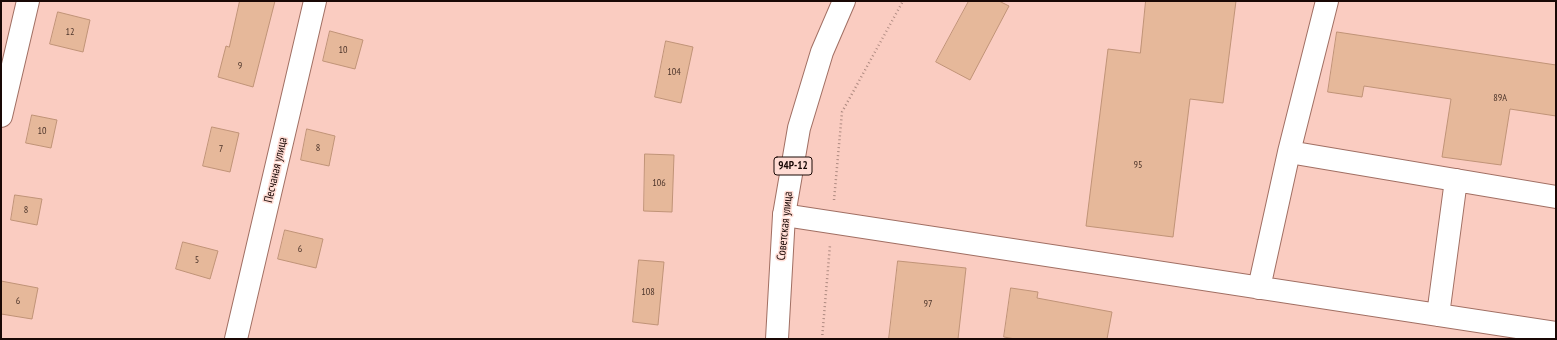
<!DOCTYPE html>
<html>
<head>
<meta charset="utf-8">
<style>
  body { margin:0 }
  #map { position:relative; width:1557px; height:340px; overflow:hidden; background:#faccc1; font-family:"PT Sans Narrow",sans-serif }
  canvas { display:block }
  .frame { position:absolute; inset:0; border:2px solid #190805; pointer-events:none }
</style>
</head>
<body>
<div id="map">
<canvas width="1557" height="340"></canvas>
<div class="frame"></div>
</div>
<script>
const context = document.querySelector('canvas').getContext('2d');
context.lineJoin = 'round';
function fill(path, color) {
  context.fillStyle = color;
  context.fill(path, 'evenodd');
}
function stroke(path, color, width, dash) {
  context.strokeStyle = color;
  context.lineWidth = width;
  context.lineCap = dash ? 'butt' : 'round';
  context.setLineDash(dash || []);
  context.stroke(path);
}
function label(font, color, halo, rows, align = 'center') {
  context.font = font + ' "PT Sans Narrow",sans-serif';
  context.lineWidth = 3;
  context.setLineDash([]);
  context.textBaseline = 'middle';
  context.strokeStyle = halo;
  context.fillStyle = color;
  for (const [text, x, y, turn = 0] of rows) {
    context.save();
    context.translate(x, y);
    context.rotate((+turn || 0) * Math.PI / 180);
    context.textAlign = isNaN(turn) ? turn : align;
    if (halo) context.strokeText(text, 0, 0);
    context.fillText(text, 0, 0);
    context.restore();
  }
}
const building = new Path2D(`
  M 240,1 L 275,1 L 253,87 L 218,77 L 226,46 L 229,47 Z
  M 969,1 L 999,1 L 1009,6 L 970,80 L 936,62 Z
  M 1146,1 L 1236,1 L 1223,103 L 1190,99 L 1173,237 L 1086,226 L 1108,49 L 1140,53 Z
  M 58,12 L 90,20 L 83,52 L 50,44 Z
  M 330,31 L 363,40 L 355,69 L 323,61 Z
  M 1337,32 L 1556,65 L 1556,116 L 1510,109 L 1501,165 L 1442,157 L 1451,99 L 1364,86 L 1362,97 L 1328,92 Z
  M 666,41 L 693,47 L 681,103 L 655,97 Z
  M 32,115 L 57,120 L 51,148 L 26,143 Z
  M 212,127 L 239,133 L 230,172 L 203,166 Z
  M 307,129 L 335,136 L 329,166 L 301,160 Z
  M 645,154 L 674,155 L 672,212 L 644,211 Z
  M 15,195 L 42,199 L 37,225 L 11,220 Z
  M 285,230 L 323,239 L 316,268 L 278,259 Z
  M 183,242 L 218,251 L 210,279 L 176,269 Z
  M 639,260 L 664,262 L 658,325 L 633,322 Z
  M 898,261 L 966,268 L 958,339 L 889,339 Z
  M 1,281 L 38,288 L 32,319 L 1,314 Z
  M 1011,288 L 1038,292 L 1037,298 L 1112,312 L 1107,339 L 1015,339 L 1004,337 Z`);
fill(building, '#e6b89a');
stroke(building, '#c09377', 1);
const minor = new Path2D(`
  M 1,116 L 28,1
  M 1289,152 L 1556,197
  M 784,215 L 1556,333
  M 1259,288 L 1289,152 L 1327,1
  M 1438,315 L 1456,180
  M 236,339 L 315,1`);
const major = new Path2D(`
  M 777,339 L 784,215 L 799,128 L 822,52 L 844,1`);
stroke(minor, '#a16f63', 24);
stroke(major, '#a16f63', 24);
stroke(new Path2D(`
  M 834,200 L 842,112 L 903,1
  M 822,339 L 830,245`), '#ae8a81', 2.5, [1, 3]);
stroke(minor, '#fff', 22);
stroke(major, '#fff', 22);
label('10px', '#4c342a', null, [
  ["12",70,32],
  ["10",343,50],
  ["9",240,66],
  ["104",674,72],
  ["89А",1500,98],
  ["10",42,131],
  ["8",318,148],
  ["7",221,149],
  ["95",1138,165],
  ["106",659,183],
  ["8",26,210],
  ["6",300,249],
  ["5",197,260],
  ["108",648,292],
  ["6",18,301],
  ["97",928,304]
]);
for (const [x, y, w] of [
  [793,166,38]
]) {
  const box = new Path2D();
  box.roundRect(x - w / 2, y - 9, w, 18, 3);
  context.fillStyle = '#ffdcd4';
  context.fill(box);
  stroke(box, '#190805', 1);
}
label('bold 11px', '#190805', null, [
  ["94Р-12",793,166]
]);
label('12px', '#190805', '#ffdcd4', [
  ["Песчаная улица",276,170,-77],
  ["Советская улица",785,226,-84]
]);
</script>
</body>
</html>
